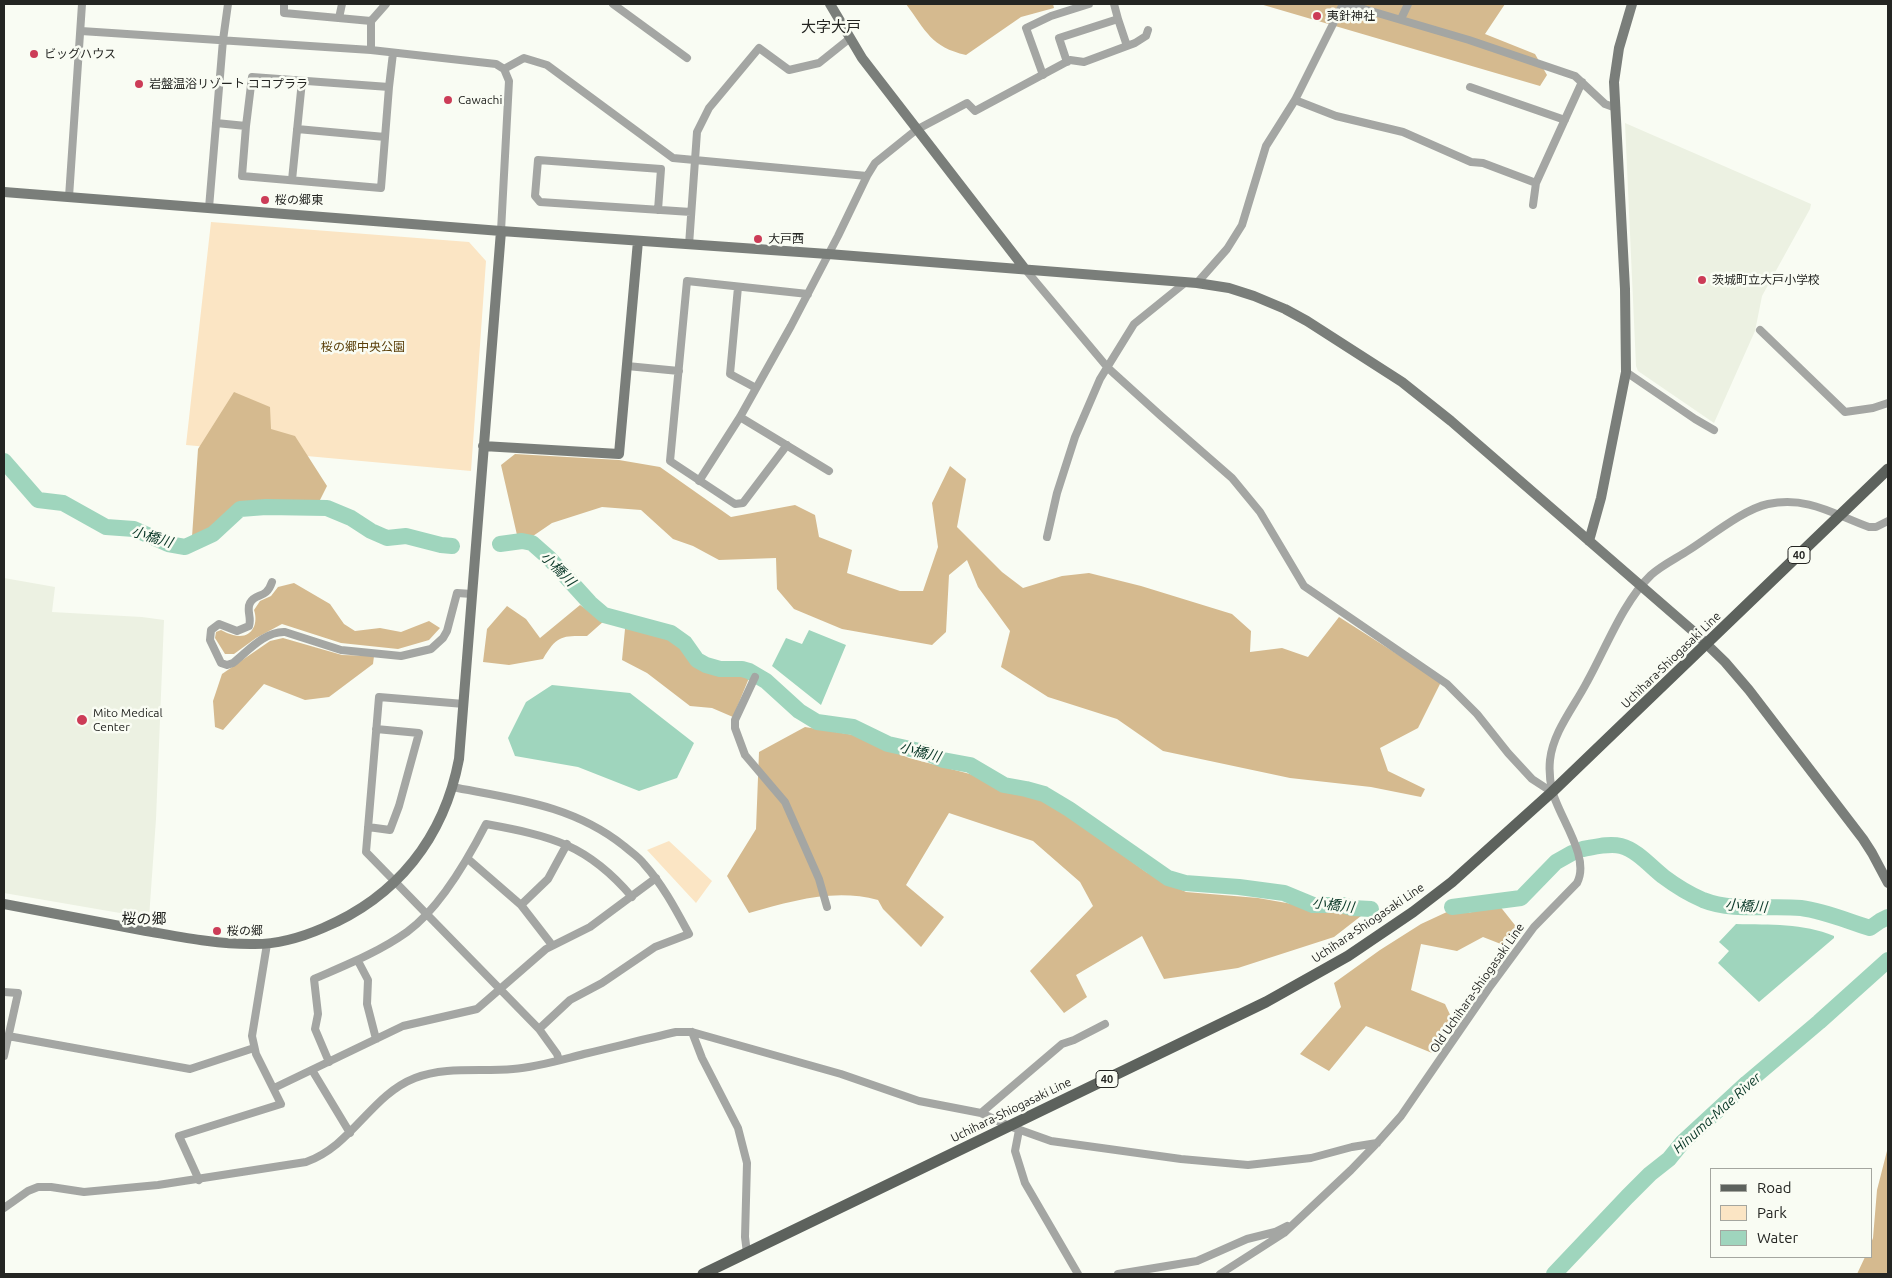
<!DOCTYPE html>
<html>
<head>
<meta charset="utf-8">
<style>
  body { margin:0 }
  #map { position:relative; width:1892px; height:1278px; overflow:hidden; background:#f9fcf3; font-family:Ubuntu,sans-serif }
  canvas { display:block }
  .frame { position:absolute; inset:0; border:5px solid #242522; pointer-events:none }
  .legend { position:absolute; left:1710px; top:1168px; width:162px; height:90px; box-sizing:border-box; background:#f9fcf3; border:1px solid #a4a69f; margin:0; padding:6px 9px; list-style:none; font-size:15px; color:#242522 }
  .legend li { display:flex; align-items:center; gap:10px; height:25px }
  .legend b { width:25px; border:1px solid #a4a69f }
</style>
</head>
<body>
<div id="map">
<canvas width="1892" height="1278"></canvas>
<div class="frame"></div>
<ul class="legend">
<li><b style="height:6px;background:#5d625d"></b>Road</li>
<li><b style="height:14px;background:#fbe5c4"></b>Park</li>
<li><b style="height:14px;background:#9fd5bd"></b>Water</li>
</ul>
</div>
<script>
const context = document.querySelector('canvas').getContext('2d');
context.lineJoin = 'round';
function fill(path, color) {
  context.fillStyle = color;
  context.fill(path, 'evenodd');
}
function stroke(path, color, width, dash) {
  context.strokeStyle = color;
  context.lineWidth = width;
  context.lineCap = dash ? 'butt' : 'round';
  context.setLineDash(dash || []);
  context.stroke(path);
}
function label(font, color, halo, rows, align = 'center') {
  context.font = font + ' Ubuntu,"Noto Sans JP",sans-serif';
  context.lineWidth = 5;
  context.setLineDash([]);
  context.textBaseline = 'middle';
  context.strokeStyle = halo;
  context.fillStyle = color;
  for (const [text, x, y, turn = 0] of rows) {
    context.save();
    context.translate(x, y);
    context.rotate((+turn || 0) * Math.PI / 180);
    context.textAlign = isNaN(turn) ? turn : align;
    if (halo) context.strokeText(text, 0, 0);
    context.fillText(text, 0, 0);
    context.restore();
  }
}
fill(new Path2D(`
  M 1625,123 L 1811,204 L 1810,209 L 1762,296 L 1755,331 L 1714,423 L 1638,371 L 1636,366 Z
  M 4,578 L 55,587 L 52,612 L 142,617 L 164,620 L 156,819 L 149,918 L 4,893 Z`), '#ecf1e2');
fill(new Path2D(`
  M 211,222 L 469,242 L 486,261 L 471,471 L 186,445 Z
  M 669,841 L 712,881 L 696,903 L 647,850 Z`), '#fbe5c4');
fill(new Path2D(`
  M 906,4 L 1053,4 L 1054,8 L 1021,17 L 966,55 C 931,47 926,31 906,4 Z
  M 1260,4 L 1505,4 L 1485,34 L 1535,54 L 1547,75 L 1540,86 Z
  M 234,392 L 270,407 L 271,429 L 295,436 L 327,486 L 319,502 L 243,505 L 219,524 L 192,537 L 198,449 Z
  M 515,454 L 619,460 L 660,467 L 731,517 L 795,505 L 815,515 L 819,537 L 852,550 L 847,573 L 900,591 L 923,591 L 938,547 L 932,503 L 950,466 L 966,479 L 957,527 L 1002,572 L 1023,588 L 1062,576 L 1089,573 L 1141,586 L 1232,614 L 1251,631 L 1250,652 L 1282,648 L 1308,657 L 1339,617 L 1441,682 L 1418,728 L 1380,748 L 1388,771 L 1425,789 L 1421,797 L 1371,787 L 1290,778 L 1163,751 L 1117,719 L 1048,697 L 1001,667 L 1010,631 L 978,587 L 967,560 L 949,575 L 946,632 L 932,645 L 842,629 L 794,609 L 777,589 L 776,558 L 719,560 L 693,546 L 673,539 L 641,510 L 602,507 L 552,523 L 533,536 L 517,535 L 501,465 Z
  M 294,583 L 330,604 L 344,624 L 355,631 L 380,628 L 401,632 L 429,621 L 440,628 L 429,640 L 398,649 L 341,643 L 282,624 L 256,638 L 234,654 L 225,654 L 215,638 L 216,632 L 221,630 C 225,632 229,634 233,635 C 251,640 259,625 254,610 L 260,601 L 271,596 L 278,587 Z
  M 580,605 L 604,621 L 587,636 C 562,636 557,635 543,659 L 509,665 L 483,662 L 487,629 L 507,606 L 526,619 L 540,638 Z
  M 625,629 L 654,631 L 678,644 L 702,668 L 735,673 L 749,678 L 733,717 L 712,708 L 690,706 L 647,673 L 622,660 Z
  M 283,638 L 342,655 L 374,656 L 373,664 L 329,697 L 305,700 L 264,684 L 223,730 L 215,727 L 213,701 L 222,674 L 270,641 Z
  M 805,727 L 854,735 L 909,758 L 970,774 L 1050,802 L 1146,872 L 1186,892 L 1258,898 L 1361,916 L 1334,937 L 1238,968 L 1164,979 L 1142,936 L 1076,975 L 1087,997 L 1064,1013 L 1030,971 L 1093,906 L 1080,882 L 1033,841 L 949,813 L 906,885 L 944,917 L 921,947 L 883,909 L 878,900 C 834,888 792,901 749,913 L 727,876 L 756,829 L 759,752 Z
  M 1499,905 L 1522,934 L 1511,948 L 1483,937 L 1457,951 L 1421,944 L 1411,990 L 1445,1004 L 1454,1023 L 1432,1053 L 1366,1026 L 1329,1071 L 1300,1054 L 1341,1007 L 1334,983 L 1380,950 L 1421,924 L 1449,911 L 1468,913 Z
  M 1888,1147 L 1888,1274 L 1857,1274 L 1865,1257 L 1871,1257 L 1871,1243 L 1873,1238 L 1877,1190 Z`), '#d5ba8f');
fill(new Path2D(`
  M 809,630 L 846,645 L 821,705 L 772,666 L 786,638 L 802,644 Z
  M 552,685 L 630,693 L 694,743 L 677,778 L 639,791 L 578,767 L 515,756 L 508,738 L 526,702 Z
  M 1736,924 C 1770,925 1803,923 1834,936 L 1834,938 L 1759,1002 L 1718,963 L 1729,951 L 1719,942 Z`), '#9fd5bd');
stroke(new Path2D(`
  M 4,461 L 38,500 L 63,503 L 106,527 L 134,529 L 168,544 L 185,547 L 213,534 L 240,509 L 266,507 L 327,508 L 351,518 L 371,531 L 387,538 L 406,536 L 441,545 L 452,546
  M 500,544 L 522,541 L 532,543 L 549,558 L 590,603 L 604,615 L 671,633 L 685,643 L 697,660 L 706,665 L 720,669 L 742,669 L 749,671 L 766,681 L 799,711 L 817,722 L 853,727 L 888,744 L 924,752 L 943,760 L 970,765 L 1004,785 L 1026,789 L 1044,794 L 1069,809 L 1168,878 L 1185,883 L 1239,887 L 1284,893 L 1313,905 L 1342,905 L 1352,908 L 1371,909
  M 1583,849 C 1595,847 1609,843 1621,846 C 1637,850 1651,867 1664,877 C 1676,886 1689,894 1703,900 C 1733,912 1769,905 1801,908 C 1825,911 1847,921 1870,928 L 1880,921 L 1888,917
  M 1452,907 L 1521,898 L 1556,862 L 1572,853
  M 1554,1274 L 1627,1197 L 1650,1174 L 1669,1159 L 1682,1143 L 1747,1083 L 1819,1022 L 1888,960`), '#9fd5bd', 16);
stroke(new Path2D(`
  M 284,4 L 284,13 L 371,21
  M 613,4 L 687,58
  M 1114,4 L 1118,19
  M 1347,4 L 1469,40 L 1575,76 L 1605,104 L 1616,108
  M 339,18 L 342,4
  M 1401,19 L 1408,4
  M 81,31 L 371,50 L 371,21 L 386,4
  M 371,50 L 496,64 L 504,69 L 509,81 L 501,231
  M 1067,62 L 1059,38 L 1118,19 L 1127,46
  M 504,69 L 524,58 L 547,65 L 673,158 L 867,176
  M 1043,75 L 1026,28 L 1051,16 L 1089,4
  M 1470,87 L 1565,120
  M 1295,100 L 1336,116 L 1403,132 L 1471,162 L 1483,163 L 1536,183
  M 216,123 L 246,126 L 252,77 L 389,87 L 393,53
  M 246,126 L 242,176 L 381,188 L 389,87
  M 297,129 L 385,137
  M 292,180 L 302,81
  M 69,197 L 82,4
  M 1533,205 L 1536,183 L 1582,82
  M 209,208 L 223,40 L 228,4
  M 658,210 L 661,169 L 538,160 L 535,196 L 540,202 L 691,212
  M 689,245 L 697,132 L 709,108 L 759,48 L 789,70 L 819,63 L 849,39
  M 1025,269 L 1108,368 L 1161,416 L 1232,478 L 1260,512 L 1304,586 L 1447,684 L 1477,714 L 1508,753 L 1532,779 L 1552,792
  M 1197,283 L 1227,249 L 1242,225 L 1266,146 L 1295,100 L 1343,4
  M 738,287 L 730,374 L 756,388
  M 1760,330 L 1845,412 L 1873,408 L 1888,403
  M 627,366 L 679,371
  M 1626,372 L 1695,419 L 1714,430
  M 740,417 L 829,471
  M 787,445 L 743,503 L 735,504 L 670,461 L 687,281 L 808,294
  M 699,481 L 740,417 L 791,326 L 838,236 L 867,176 L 875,163 L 916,130 L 967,103 L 975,111 L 1070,60 L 1084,62 L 1135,43 L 1146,36 L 1148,30
  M 1047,537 L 1057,493 L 1075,437 L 1100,379 L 1134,324 L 1186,282
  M 272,582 C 266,600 256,592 250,603 C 246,610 252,618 249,626 L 237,631 L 219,624 L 211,630 L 210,640 L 221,663 L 227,665 L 233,663 C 248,651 265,631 285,632 L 341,650 L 401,656 L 431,649 L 443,638 L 447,631 L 457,593 L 472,594
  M 755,677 L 735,720 L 735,728 L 745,755 L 785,802 L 819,879 L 827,907
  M 464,704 L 379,697 L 366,852 L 539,1029 L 557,1054 L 559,1060
  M 452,787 C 514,799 573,805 624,846 C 631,852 639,857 644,864 C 663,885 676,910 689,934 L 655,947 L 602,983 L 570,1000 L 539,1029
  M 368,827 L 390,830 L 399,806 L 419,733 L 376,729
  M 468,859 L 521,905 L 552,945
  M 521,905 L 548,879 L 567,844
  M 358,961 L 368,980 L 367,1004 L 376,1039
  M 4,992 L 18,993 L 4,1056
  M 692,1032 L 702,1058 L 738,1128 L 747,1163 L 745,1237 L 747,1253
  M 8,1036 L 190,1069 L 254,1048
  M 329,1062 L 315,1029 L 318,1014 L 314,979 C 346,965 379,952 407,932 C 440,908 468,859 486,824 C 551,836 587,844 632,897
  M 312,1070 L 350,1133
  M 274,1088 L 403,1026 L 477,1009 L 546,949 L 590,927 L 656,878
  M 981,1113 L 1062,1044 L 1074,1040 L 1105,1024
  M 1019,1130 L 1015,1151 L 1025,1183 L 1078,1274
  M 199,1180 L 179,1136 L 281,1104 L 256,1054 L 252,1036 L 267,944
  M 4,1208 L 28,1191 L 38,1187 L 51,1187 L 84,1192 L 158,1185 L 306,1162 C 352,1146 371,1095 415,1078 C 446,1066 481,1072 513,1069 C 537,1067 560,1060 584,1054 C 614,1047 645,1039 676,1032 L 692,1032 L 841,1074 L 919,1101 L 981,1113 L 1009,1126 L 1051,1141 L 1181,1159 L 1248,1165 L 1311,1158 L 1352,1147 L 1377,1143
  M 1118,1274 L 1197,1261 L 1247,1239 L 1275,1232 L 1287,1226
  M 1220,1274 L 1284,1233 L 1351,1170 L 1377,1143 L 1401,1116 L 1489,988 L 1534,927 L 1577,883 C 1591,857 1558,816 1552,790 C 1550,781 1549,770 1550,760 C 1553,732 1574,707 1587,682 C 1606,648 1623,602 1651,575 C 1662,565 1677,558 1689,550 C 1711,536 1744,509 1768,504 C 1808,496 1833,514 1869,527 L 1876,527 L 1888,521`), '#a4a6a3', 8);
stroke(new Path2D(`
  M 830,4 L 862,58 L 1025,269
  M 4,192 L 501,231 L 828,254 L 1197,283 L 1229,288 L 1254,296 L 1285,309 L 1307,321 L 1402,382 L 1451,421 L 1693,631 L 1725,662 L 1749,690 L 1863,839 L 1872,853 L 1888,883
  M 483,446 L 619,454 L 638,241
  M 1589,541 L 1601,498 L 1626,372 L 1625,289 L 1614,82 L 1619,48 L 1632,4
  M 4,904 C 50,913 95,921 141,930 C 177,936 214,944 250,944 C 275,945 300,938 323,928 C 397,897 444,838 459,759 L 501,231`), '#7a7e7a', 10);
stroke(new Path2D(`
  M 703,1274 L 1266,1002 L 1348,956 L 1413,912 L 1452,882 L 1552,792 L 1888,469`), '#5d625d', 11);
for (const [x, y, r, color] of [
  [1317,16,5,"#cc3c57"],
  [34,54,5,"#cc3c57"],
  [139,84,5,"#cc3c57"],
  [448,100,5,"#cc3c57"],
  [265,200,5,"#cc3c57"],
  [758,239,5,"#cc3c57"],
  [1702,280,5,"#cc3c57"],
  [82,720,6,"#cc3c57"],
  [217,931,5,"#cc3c57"]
]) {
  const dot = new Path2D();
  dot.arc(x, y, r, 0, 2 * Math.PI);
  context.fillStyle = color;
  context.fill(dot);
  stroke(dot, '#f9fcf3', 2);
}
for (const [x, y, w] of [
  [1799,555,22],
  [1107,1079,22]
]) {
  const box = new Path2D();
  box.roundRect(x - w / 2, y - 8.5, w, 17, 4);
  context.fillStyle = '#f9fcf3';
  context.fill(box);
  stroke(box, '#242522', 1);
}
label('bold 11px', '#242522', null, [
  ["40",1799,555],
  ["40",1107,1079]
]);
label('12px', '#242522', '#f9fcf3', [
  ["夷針神社",1327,16],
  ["ビッグハウス",44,54],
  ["岩盤温浴リゾート ココプララ",149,84],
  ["Cawachi",458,100],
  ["桜の郷東",275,200],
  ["大戸西",768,239],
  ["茨城町立大戸小学校",1712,280],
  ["Mito Medical",93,713],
  ["Center",93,727],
  ["桜の郷",227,931]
], 'left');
label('12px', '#593e08', '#f9fcf3', [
  ["桜の郷中央公園",363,347]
]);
label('12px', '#242522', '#f9fcf3', [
  ["Uchihara-Shiogasaki Line",1671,660,-44],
  ["Uchihara-Shiogasaki Line",1368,923,-34],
  ["Old Uchihara-Shiogasaki Line",1477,988,-55],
  ["Uchihara-Shiogasaki Line",1011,1110,-26]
]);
label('italic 14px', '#0a3828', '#f9fcf3', [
  ["小橋川",152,537,17],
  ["小橋川",558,569,45],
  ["小橋川",920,752,15],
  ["小橋川",1333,905,7],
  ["小橋川",1746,906,4],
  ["Hinuma-Mae River",1717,1113,-42]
]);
label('15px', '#242522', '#f9fcf3', [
  ["大字大戸",831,27],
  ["桜の郷",144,919]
]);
</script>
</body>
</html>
